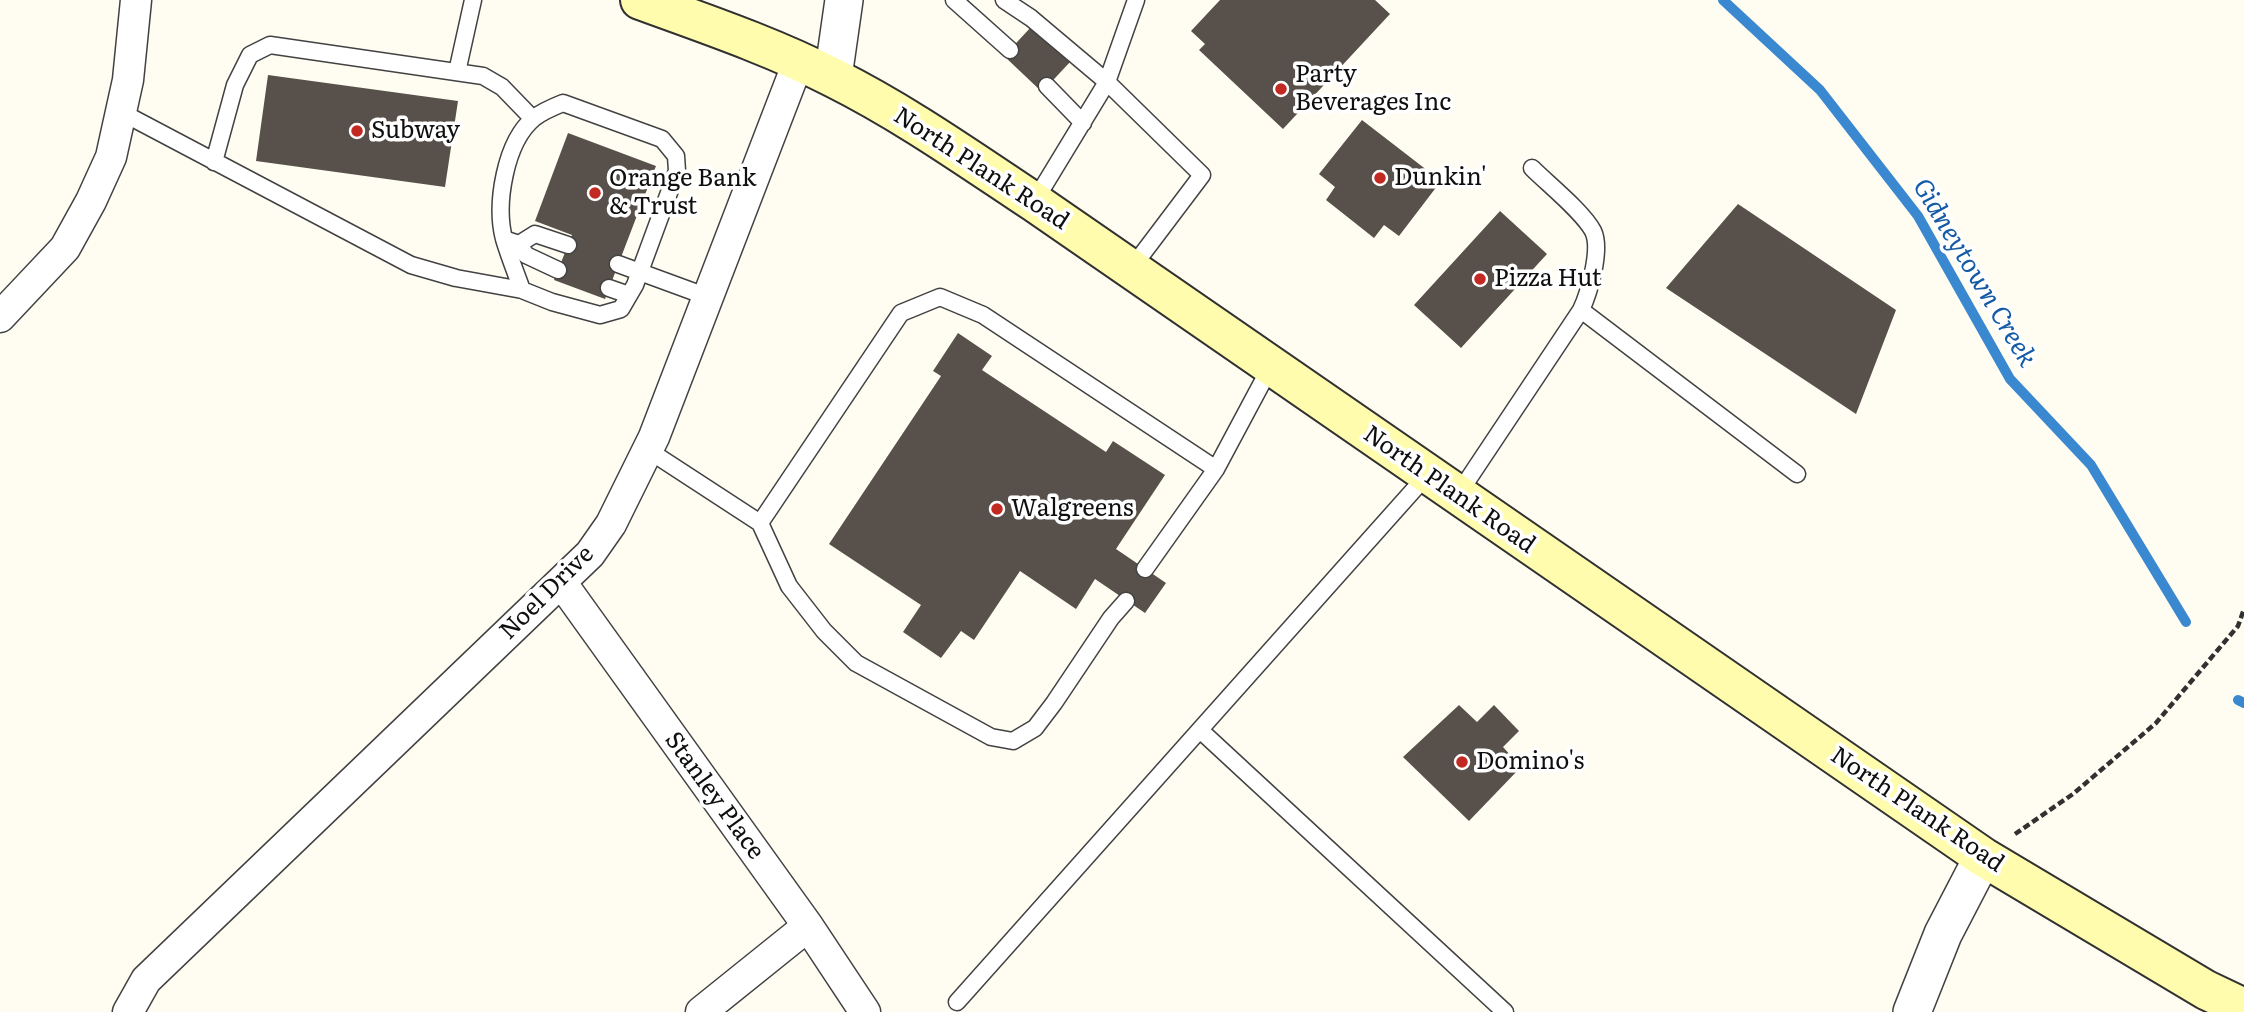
<!DOCTYPE html>
<html>
<head>
<meta charset="utf-8">
<style>
  body { margin:0 }
  canvas { display:block; background:#fffdf2 }
</style>
</head>
<body>
<canvas width="2244" height="1012"></canvas>
<script>
const context = document.querySelector('canvas').getContext('2d');
context.lineJoin = 'round';
function stroke(path, color, width, dash) {
  context.strokeStyle = color;
  context.lineWidth = width;
  context.lineCap = dash ? 'butt' : 'round';
  context.setLineDash(dash || []);
  context.stroke(path);
}
function fill(path, color) {
  context.fillStyle = color;
  context.fill(path, 'evenodd');
}
function label(font, color, halo, rows, align = 'center') {
  context.font = font + ' Literata,serif';
  context.lineWidth = 7;
  context.setLineDash([]);
  context.textBaseline = 'middle';
  context.strokeStyle = halo;
  context.fillStyle = color;
  for (const [text, x, y, turn = 0] of rows) {
    context.save();
    context.translate(x, y);
    context.rotate((+turn || 0) * Math.PI / 180);
    context.textAlign = isNaN(turn) ? turn : align;
    if (halo) context.strokeText(text, 0, 0);
    context.fillText(text, 0, 0);
    context.restore();
  }
}
stroke(new Path2D(`
  M 1723,0 L 1820,90 L 1918,216 L 2010,379 L 2091,465 L 2186,622
  M 2238,700 L 2244,703`), '#3a88d0', 10);
fill(new Path2D(`
  M 1220,0 L 1375,0 L 1390,14 L 1283,129 L 1199,50 L 1205,44 L 1191,31 Z
  M 1032,26 L 1070,62 L 1042,92 L 1004,56 Z
  M 268,75 L 458,101 L 445,187 L 256,161 Z
  M 1362,120 L 1441,181 L 1399,236 L 1384,225 L 1374,238 L 1326,200 L 1335,187 L 1319,174 Z
  M 568,133 L 656,166 L 605,299 L 554,280 L 572,235 L 535,221 Z
  M 1738,204 L 1896,310 L 1856,414 L 1666,288 Z
  M 1500,211 L 1547,254 L 1461,348 L 1414,305 Z
  M 958,333 L 992,356 L 982,370 L 1106,452 L 1113,441 L 1165,475 L 1116,549 L 1166,583 L 1145,613 L 1095,579 L 1076,609 L 1020,571 L 974,640 L 961,631 L 941,658 L 903,632 L 921,605 L 829,544 L 941,376 L 933,371 Z
  M 1459,705 L 1477,722 L 1494,705 L 1519,731 L 1503,747 L 1521,767 L 1469,821 L 1403,757 Z`), '#58514b');
const service = new Path2D(`
  M 954,0 L 1010,50
  M 1004,0 L 1031,18 L 1107,82 L 1034,202
  M 457,72 L 473,0
  M 1047,86 L 1083,123
  M 121,112 L 411,265 L 456,278 L 522,290 L 552,302 L 600,315 L 621,309 L 635,285 L 677,171 L 676,156 L 662,139 L 563,103 C 553,107 543,111 534,118 C 505,142 495,204 504,239 C 509,256 516,273 522,290
  M 214,162 L 235,85 L 250,55 L 270,45 L 483,76 L 502,87 L 533,119
  M 504,239 L 519,244 L 526,255 L 558,270
  M 519,244 L 535,234 L 568,245
  M 618,264 L 708,297
  M 1131,269 L 1202,175 L 1107,82 L 1136,0
  M 609,288 L 629,295
  M 1581,310 L 1797,474
  M 648,450 L 760,523 L 901,313 L 940,297 L 983,315 L 1216,469 L 1271,366
  M 1457,496 L 1581,310 C 1589,293 1602,249 1593,231 C 1583,212 1548,184 1532,168
  M 760,523 L 789,586 L 824,631 L 856,663 L 991,737 L 1013,741 L 1035,728 L 1054,703 L 1111,618 L 1126,601
  M 1145,569 L 1216,469
  M 1200,730 L 1505,1012
  M 957,1002 L 1427,475`);
const minor = new Path2D(`
  M 0,317 L 65,248 L 91,201 L 111,157 L 128,80 L 136,0
  M 561,582 L 808,926 L 865,1012
  M 128,1012 L 146,980 L 590,554 L 611,524 L 654,437 L 799,60
  M 701,1012 L 808,926`);
const tertiary = new Path2D(`
  M 833,77 L 844,0
  M 1912,1012 L 1943,934 L 1983,857`);
const secondary = new Path2D(`
  M 640,0 C 706,24 771,46 834,78 C 904,113 969,159 1034,202 L 1983,857 L 2206,990 L 2244,1008`);
stroke(service, '#424242', 19);
stroke(minor, '#424242', 33);
stroke(tertiary, '#424242', 40);
stroke(secondary, '#313131', 42);
stroke(new Path2D(`
  M 2015,834 L 2073,794 L 2156,723 L 2238,626 L 2244,609`), '#313131', 4.5, [7, 3.5]);
stroke(service, '#fff', 16);
stroke(minor, '#fff', 30);
stroke(tertiary, '#fff', 37);
stroke(secondary, '#fffdad', 38);
for (const [x, y, r, color] of [
  [1281,89,7,"#c32923"],
  [357,131,7,"#c32923"],
  [1380,178,7,"#c32923"],
  [595,193,7,"#c32923"],
  [1480,279,7,"#c32923"],
  [997,509,7,"#c32923"],
  [1462,762,7,"#c32923"]
]) {
  const dot = new Path2D();
  dot.arc(x, y, r, 0, 2 * Math.PI);
  context.fillStyle = color;
  context.fill(dot);
  stroke(dot, '#fff', 2.5);
}
label('24px', '#0f0f0f', '#fff', [
  ["Party",1295,75],
  ["Beverages Inc",1295,103],
  ["Subway",371,131],
  ["Dunkin'",1394,178],
  ["Orange Bank",609,179],
  ["& Trust",609,207],
  ["Pizza Hut",1494,279],
  ["Walgreens",1011,509],
  ["Domino's",1476,762]
], 'left');
label('24px', '#0f0f0f', '#fff', [
  ["North Plank Road",981,169,33],
  ["North Plank Road",1449,490,35],
  ["Noel Drive",547,593,-45],
  ["Stanley Place",714,796,54],
  ["North Plank Road",1917,810,34]
]);
label('italic 26px', '#155aa5', '#fff', [
  ["Gidneytown Creek",1974,273,59]
]);
</script>
</body>
</html>
